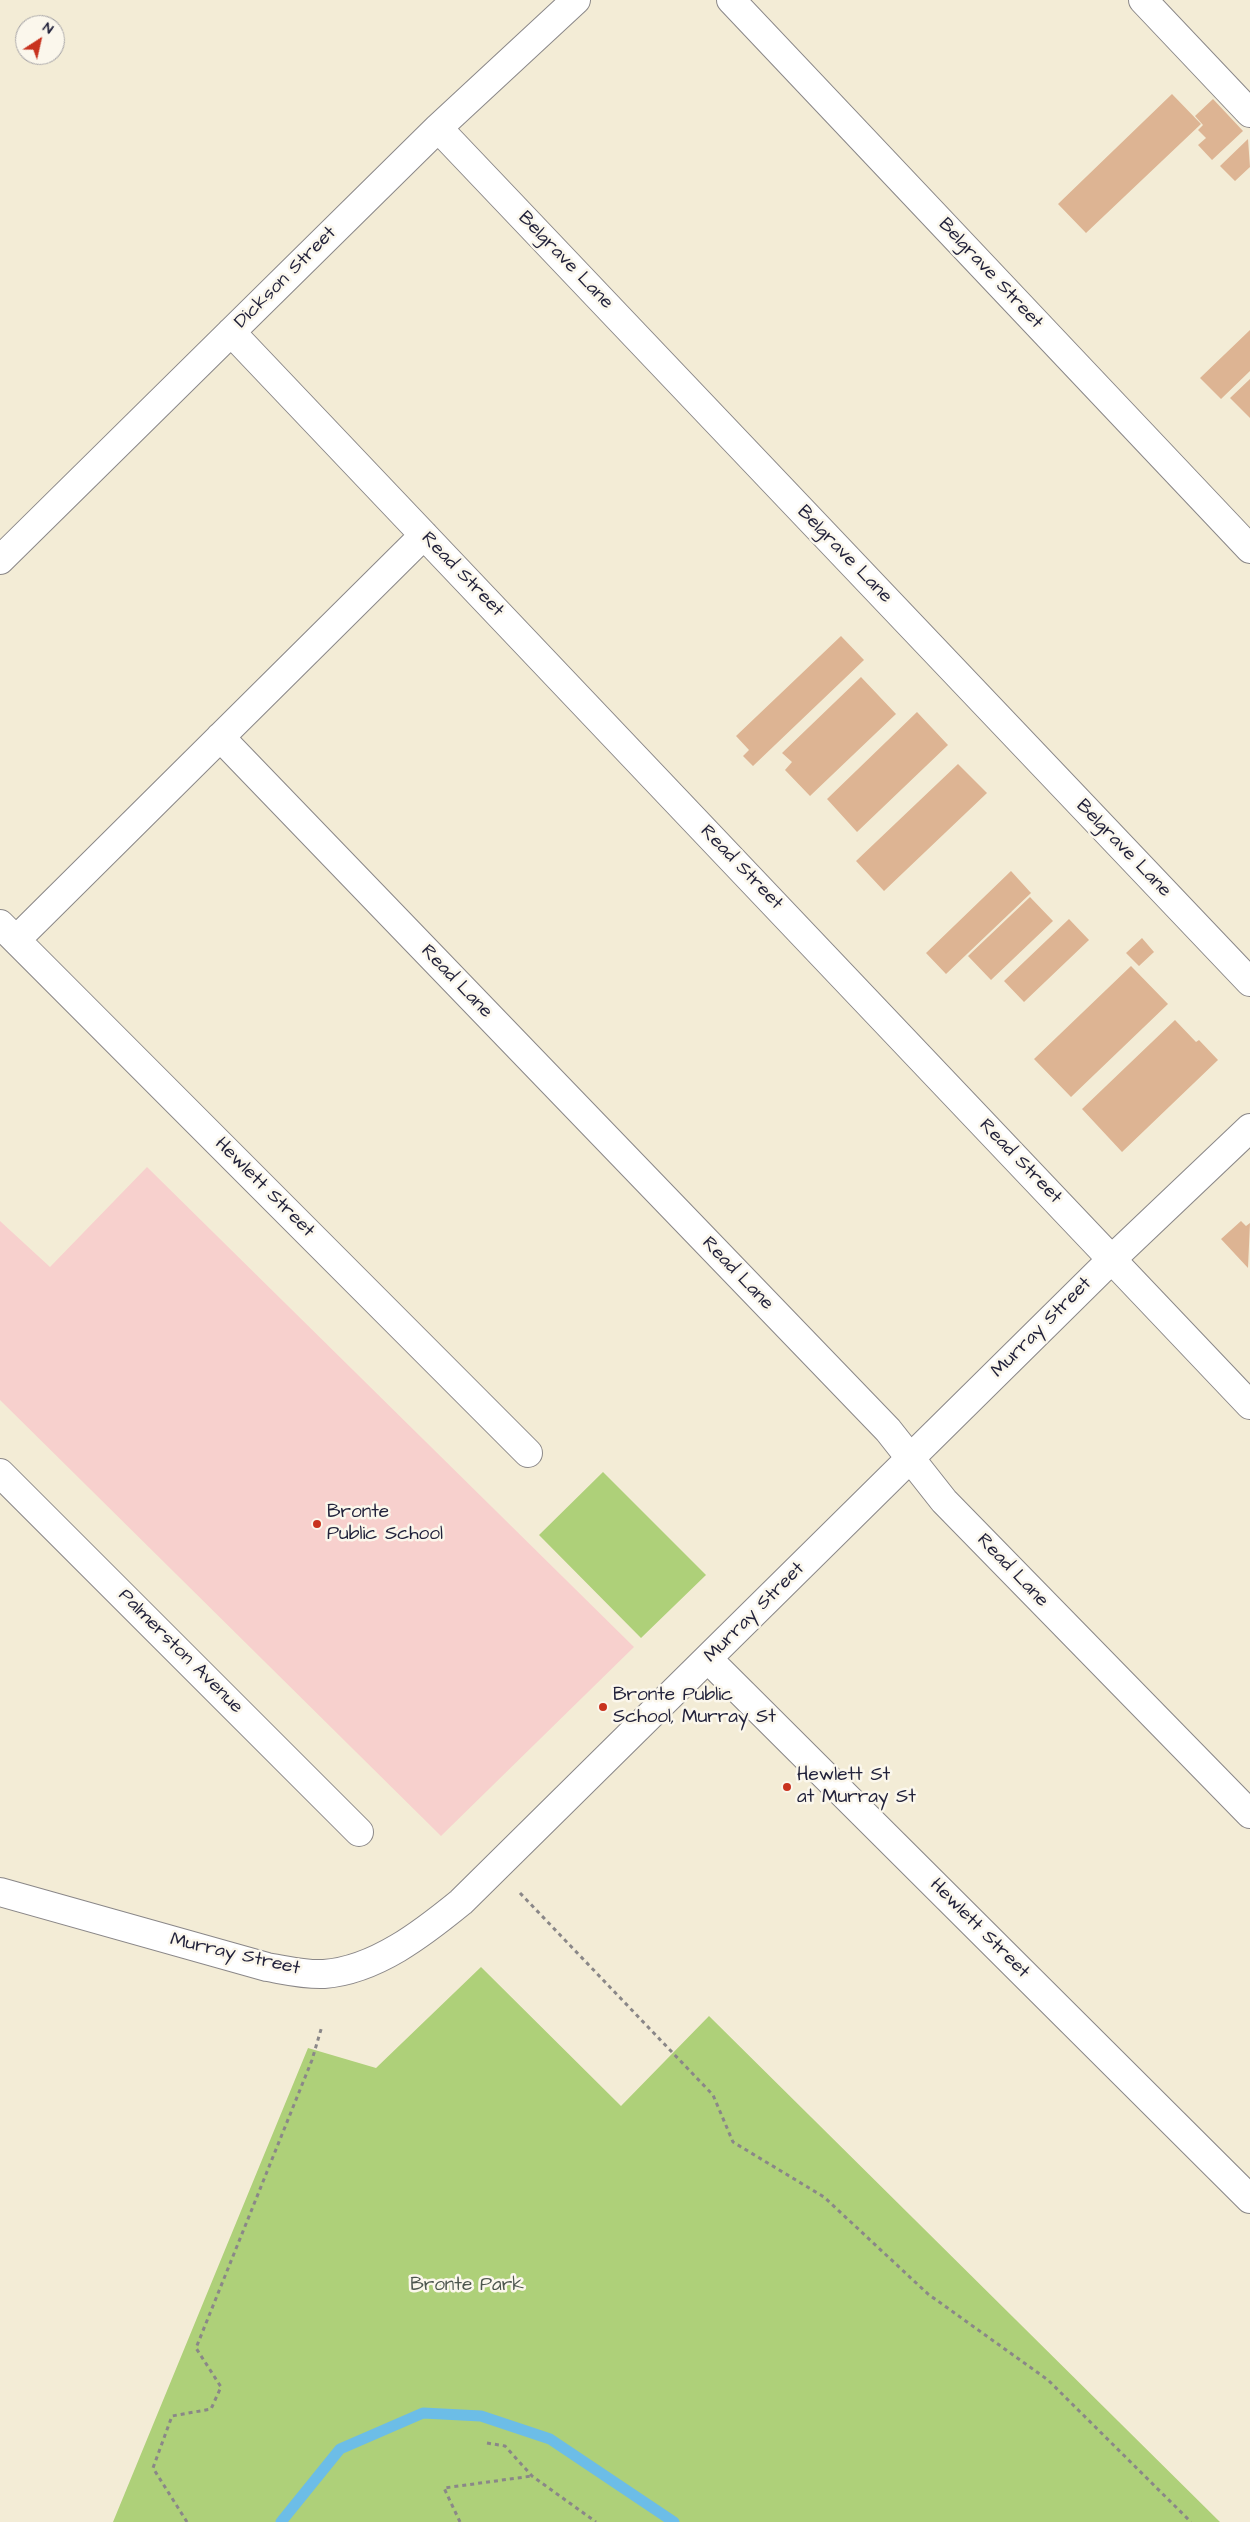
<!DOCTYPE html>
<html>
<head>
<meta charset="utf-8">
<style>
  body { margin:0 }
  #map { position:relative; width:1250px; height:2522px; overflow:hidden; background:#f3ecd6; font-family:"Architects Daughter",sans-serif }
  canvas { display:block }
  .north { position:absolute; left:15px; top:15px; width:50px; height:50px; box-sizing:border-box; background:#fbf7ec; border:1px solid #a4a2a5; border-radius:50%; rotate:35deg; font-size:14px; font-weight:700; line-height:20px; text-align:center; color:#22223b }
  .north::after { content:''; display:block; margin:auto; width:18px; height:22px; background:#c8321e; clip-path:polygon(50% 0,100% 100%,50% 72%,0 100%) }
</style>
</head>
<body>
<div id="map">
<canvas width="1250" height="2522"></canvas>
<div class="north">N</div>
</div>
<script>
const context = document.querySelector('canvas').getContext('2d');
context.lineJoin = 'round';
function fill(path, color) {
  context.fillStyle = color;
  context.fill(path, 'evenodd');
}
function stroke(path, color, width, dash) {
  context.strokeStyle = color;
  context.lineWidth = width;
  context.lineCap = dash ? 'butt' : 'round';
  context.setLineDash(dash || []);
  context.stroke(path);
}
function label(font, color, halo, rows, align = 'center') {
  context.font = font + ' "Architects Daughter",sans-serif';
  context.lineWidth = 5;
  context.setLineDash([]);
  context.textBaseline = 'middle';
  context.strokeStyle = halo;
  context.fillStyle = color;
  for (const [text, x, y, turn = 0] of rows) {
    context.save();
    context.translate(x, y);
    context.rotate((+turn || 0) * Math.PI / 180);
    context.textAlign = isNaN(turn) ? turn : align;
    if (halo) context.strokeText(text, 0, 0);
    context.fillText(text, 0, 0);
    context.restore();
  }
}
fill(new Path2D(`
  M 147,1167 L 634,1647 L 441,1836 L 0,1400 L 0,1221 L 50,1267 Z`), '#f7d0cd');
fill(new Path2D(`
  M 603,1472 L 706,1575 L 641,1638 L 539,1535 Z
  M 481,1967 L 621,2106 L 709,2016 L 1220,2522 L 113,2522 L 308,2048 L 376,2068 Z`), '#aed079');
stroke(new Path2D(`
  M 281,2522 L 340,2449 L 423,2413 L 481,2416 L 550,2439 L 674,2522`), '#6cbde7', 11);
fill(new Path2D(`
  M 1172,94 L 1201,124 L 1086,233 L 1058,204 Z
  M 1213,99 L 1243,131 L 1212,160 L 1198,145 L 1206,138 L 1198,130 L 1203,125 L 1195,116 Z
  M 1248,139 L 1250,167 L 1235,181 L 1220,166 Z
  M 1250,330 L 1250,371 L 1221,399 L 1200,378 Z
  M 1250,379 L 1250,418 L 1230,398 Z
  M 841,636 L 864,660 L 753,766 L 743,756 L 749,750 L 736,736 Z
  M 861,677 L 896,714 L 810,796 L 785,770 L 792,762 L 782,753 Z
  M 917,712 L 948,745 L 857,832 L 827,799 Z
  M 958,764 L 987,793 L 884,891 L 856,861 Z
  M 1011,871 L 1031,893 L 946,974 L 926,953 Z
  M 1030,897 L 1053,921 L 991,980 L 968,956 Z
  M 1069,919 L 1089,940 L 1024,1002 L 1004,981 Z
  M 1142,938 L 1154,952 L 1139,966 L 1126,953 Z
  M 1131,966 L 1168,1004 L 1071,1097 L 1034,1059 Z
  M 1175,1020 L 1196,1042 L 1199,1040 L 1218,1060 L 1122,1152 L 1082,1109 Z
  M 1241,1221 L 1246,1226 L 1250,1223 L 1248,1268 L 1221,1239 Z`), '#ddb493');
const minor = new Path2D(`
  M 731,0 L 1250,549
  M 1143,0 L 1250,113
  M 438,128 L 1250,982
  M 231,332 L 1250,1405
  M 0,560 L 438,128 L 576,0
  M 220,737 L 888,1430 L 944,1501 L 1250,1814
  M 0,924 L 528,1453
  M 16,940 L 424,535
  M 0,1473 L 359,1832
  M 708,1659 L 1250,2199`);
const major = new Path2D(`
  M 0,1892 L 267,1967 C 285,1970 305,1975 324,1974 C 376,1970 423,1933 461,1902 L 1112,1259 L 1250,1128`);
stroke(minor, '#8a8788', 30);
stroke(major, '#8a8788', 30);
stroke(new Path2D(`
  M 520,1893 L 713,2095 L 733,2142 L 824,2197 L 928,2294 L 1048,2380 L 1191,2522
  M 487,2443 L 505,2446 L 532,2476 L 596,2522
  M 187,2522 L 153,2468 L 172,2416 L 211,2409 L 221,2387 L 196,2348 L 312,2060 L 322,2026
  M 460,2522 L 444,2488 L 532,2476`), '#8a8788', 3, [4, 4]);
stroke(minor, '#fff', 28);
stroke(major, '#fff', 28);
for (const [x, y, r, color] of [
  [317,1524,5,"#c8321e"],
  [603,1707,5,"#c8321e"],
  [787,1787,5,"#c8321e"]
]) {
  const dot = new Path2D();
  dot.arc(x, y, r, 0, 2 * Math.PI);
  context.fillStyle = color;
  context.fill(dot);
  stroke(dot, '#fbf7ec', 2);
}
label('19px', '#22223b', '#fbf7ec', [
  ["Belgrave Lane",565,261,46],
  ["Belgrave Street",990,274,47],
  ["Dickson Street",286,278,-45],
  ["Belgrave Lane",844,555,46],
  ["Read Street",462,575,46],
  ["Belgrave Lane",1123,849,46],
  ["Read Street",741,868,46],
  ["Read Lane",456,982,46],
  ["Read Street",1020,1162,46],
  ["Hewlett Street",264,1188,45],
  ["Read Lane",737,1274,46],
  ["Murray Street",1042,1328,-45],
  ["Read Lane",1012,1571,46],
  ["Murray Street",755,1613,-45],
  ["Palmerston Avenue",180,1652,45],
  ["Hewlett Street",979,1929,45],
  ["Murray Street",235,1955,13]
]);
label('19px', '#22223b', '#fbf7ec', [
  ["Bronte",327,1513],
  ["Public School",327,1535],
  ["Bronte Public",613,1696],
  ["School, Murray St",613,1718],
  ["Hewlett St",797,1776],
  ["at Murray St",797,1798]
], 'left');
label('19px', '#4c564e', '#fbf7ec', [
  ["Bronte Park",467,2286]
]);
</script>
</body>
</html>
